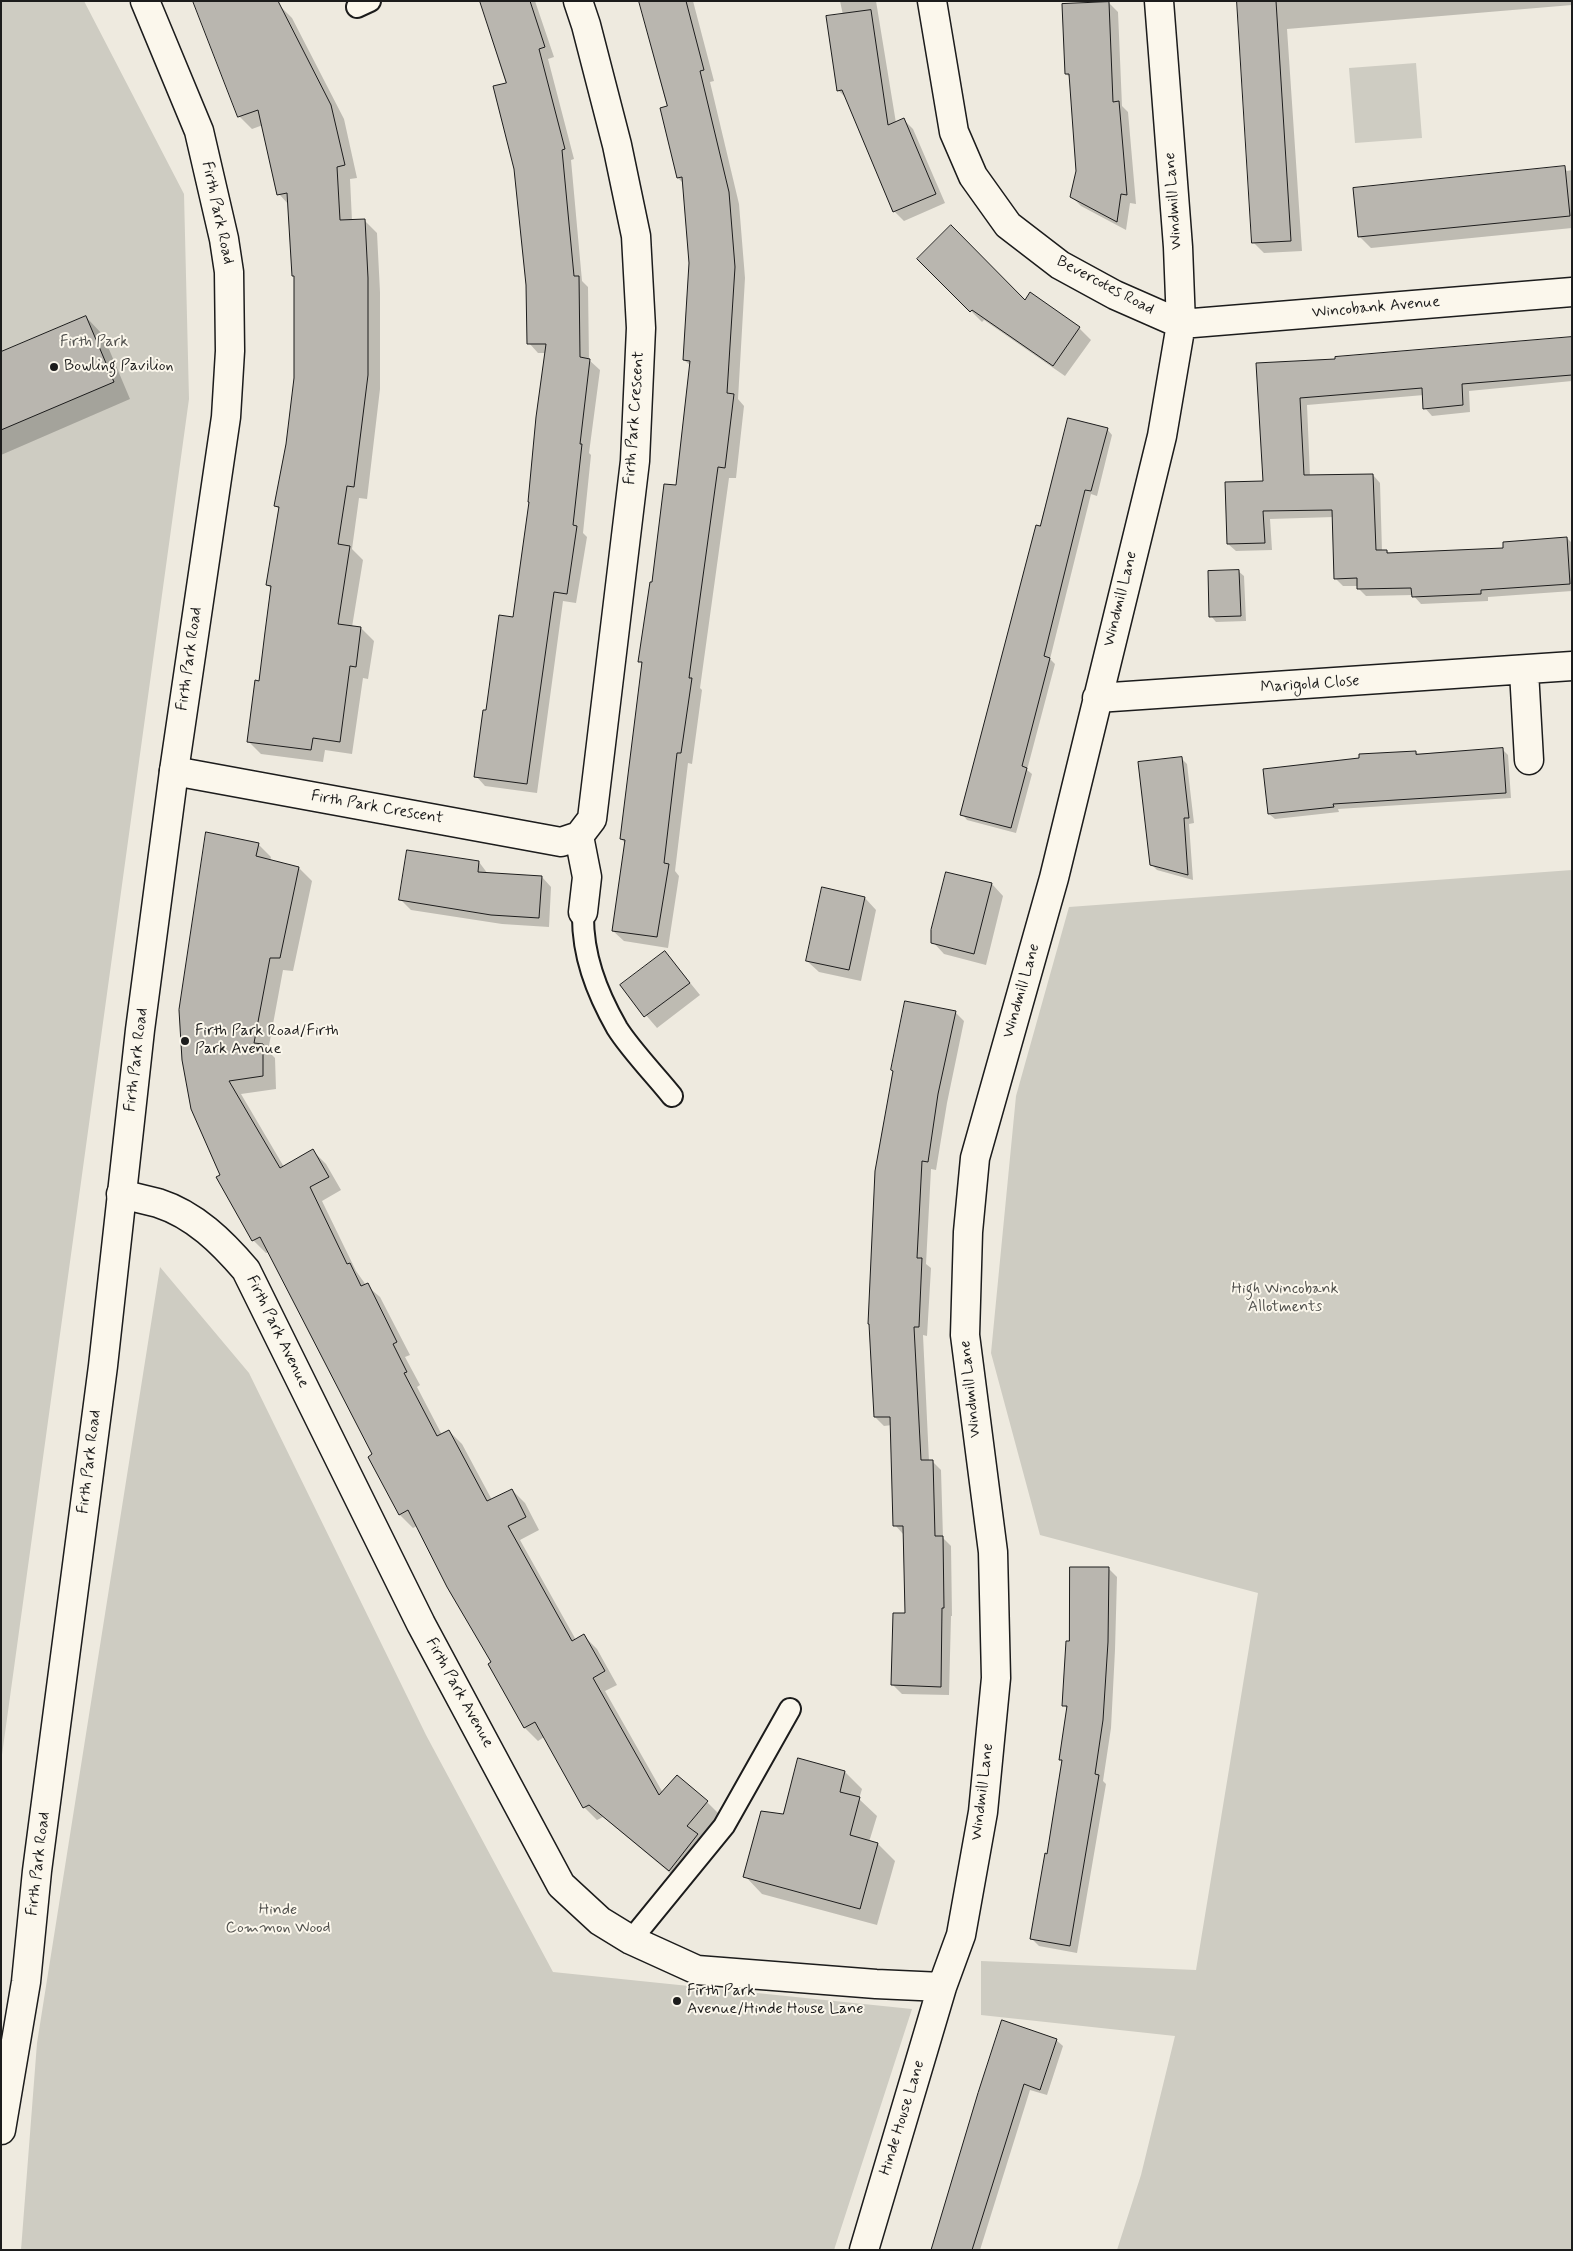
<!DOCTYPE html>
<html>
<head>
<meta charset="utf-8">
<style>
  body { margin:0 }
  #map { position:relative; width:1573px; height:2251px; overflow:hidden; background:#eeeadf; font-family:Mynerve,sans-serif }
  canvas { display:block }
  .frame { position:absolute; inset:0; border:2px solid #1c1c1c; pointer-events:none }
</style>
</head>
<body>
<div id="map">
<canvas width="1573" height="2251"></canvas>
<div class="frame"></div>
</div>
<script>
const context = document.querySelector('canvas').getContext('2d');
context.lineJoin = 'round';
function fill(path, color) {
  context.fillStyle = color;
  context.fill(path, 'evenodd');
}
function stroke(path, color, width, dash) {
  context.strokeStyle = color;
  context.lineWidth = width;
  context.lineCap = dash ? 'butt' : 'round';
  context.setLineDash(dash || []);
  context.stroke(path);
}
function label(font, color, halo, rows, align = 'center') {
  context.font = font + ' Mynerve,sans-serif';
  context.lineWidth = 4;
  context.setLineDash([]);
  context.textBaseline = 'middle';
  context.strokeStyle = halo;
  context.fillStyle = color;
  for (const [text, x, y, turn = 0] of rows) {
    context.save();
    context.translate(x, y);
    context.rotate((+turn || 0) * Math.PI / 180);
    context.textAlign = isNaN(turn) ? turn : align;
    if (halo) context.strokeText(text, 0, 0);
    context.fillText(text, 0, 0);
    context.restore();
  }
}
fill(new Path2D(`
  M 1,1 L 84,1 L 184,194 L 189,399 L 1,1762 Z
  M 1416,63 L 1422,138 L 1355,143 L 1349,68 Z
  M 1572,870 L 1572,2250 L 1117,2250 L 1141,2175 L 1175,2036 L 981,2015 L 981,1961 L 1196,1970 L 1258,1593 L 1040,1535 L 991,1353 L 1016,1096 L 1069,907 Z
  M 160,1267 L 249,1373 L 426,1735 L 553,1972 L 912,2009 L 834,2250 L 21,2250 L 37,2043 Z`), '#ceccc2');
fill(new Path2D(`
  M 481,1 L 535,1 L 554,57 L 548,59 L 574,159 L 571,160 L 582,281 L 588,287 L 589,360 L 600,370 L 589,453 L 591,455 L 583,533 L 587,537 L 576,603 L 563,601 L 537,793 L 485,786 L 476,776 L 487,712 L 514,618 L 530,503 L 546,353 L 538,353 L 529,343 L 528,285 L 508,84 Z
  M 640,1 L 693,1 L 714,81 L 710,82 L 739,204 L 745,278 L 738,399 L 744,406 L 736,478 L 729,478 L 700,688 L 702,690 L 692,764 L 688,763 L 675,871 L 679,876 L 668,948 L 624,941 L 613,931 L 626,844 L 621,839 L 643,665 L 640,661 L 653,584 L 677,487 L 691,366 L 684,360 L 690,263 L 684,184 L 678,178 L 668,107 Z
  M 840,1 L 876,1 L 896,123 L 904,120 L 913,129 L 945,203 L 904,221 L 894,211 L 847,99 L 839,91 L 843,15 Z
  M 1238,1 L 1572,1 L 1572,5 L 1287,29 L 1302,251 L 1264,253 L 1254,243 Z
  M 1109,3 L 1118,12 L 1122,106 L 1128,112 L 1136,204 L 1130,203 L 1126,230 L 1081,206 L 1072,197 L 1077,171 L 1071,78 L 1066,74 Z
  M 279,5 L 292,18 L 344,119 L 357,178 L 350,179 L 352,221 L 364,220 L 377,233 L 380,292 L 380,389 L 367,499 L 359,498 L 352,549 L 363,560 L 352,627 L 361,628 L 374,641 L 368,679 L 363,678 L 352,754 L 325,750 L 323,762 L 261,754 L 249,742 L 260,682 L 272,589 L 267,585 L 279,509 L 276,506 L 287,445 L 295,379 L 295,277 L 289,205 L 279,194 L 263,125 L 252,129 L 239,116 Z
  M 1564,168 L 1567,171 L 1572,170 L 1572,228 L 1371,248 L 1359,236 Z
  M 919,259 L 1025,301 L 1030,294 L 1079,328 L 1091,340 L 1065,376 L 984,320 L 982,322 Z
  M 86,317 L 103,335 L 130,399 L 1,455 L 1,353 Z
  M 1572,339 L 1572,381 L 1469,391 L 1470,412 L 1432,416 L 1425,408 L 1424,395 L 1307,405 L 1310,476 L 1373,475 L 1380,483 L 1382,551 L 1387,551 L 1390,554 L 1505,549 L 1567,538 L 1572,543 L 1572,591 L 1488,597 L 1488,601 L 1421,604 L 1413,595 L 1366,596 L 1358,588 L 1358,586 L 1343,586 L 1335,578 L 1334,517 L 1270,519 L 1272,550 L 1236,551 L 1228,544 L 1264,482 L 1257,364 L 1337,360 Z
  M 1107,429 L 1112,435 L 1097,496 L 1091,494 L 1050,659 L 1055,664 L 1027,770 L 1032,774 L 1016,833 L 967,820 L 962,814 L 1040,528 Z
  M 1238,571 L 1244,576 L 1246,621 L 1216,622 L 1211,616 Z
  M 1502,749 L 1508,755 L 1511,798 L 1338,809 L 1339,812 L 1275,819 L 1269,814 L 1416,752 L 1419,755 Z
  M 1181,758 L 1187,764 L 1194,823 L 1189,824 L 1193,880 L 1157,870 L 1151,864 Z
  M 258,844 L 271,857 L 270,861 L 299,868 L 312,881 L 293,971 L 283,970 L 268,1051 L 275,1058 L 276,1089 L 241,1094 L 284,1167 L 313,1151 L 326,1164 L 341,1190 L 322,1201 L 356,1271 L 366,1285 L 380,1297 L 410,1355 L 405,1357 L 420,1385 L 417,1387 L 442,1435 L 449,1431 L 462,1444 L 492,1500 L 512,1490 L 525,1503 L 539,1530 L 520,1540 L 576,1640 L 584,1636 L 597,1649 L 617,1685 L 605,1691 L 663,1793 L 707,1802 L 720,1815 L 700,1838 L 710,1848 L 682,1883 L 603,1817 L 597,1820 L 584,1807 L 544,1737 L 538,1741 L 525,1728 L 493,1663 L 417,1526 L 413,1528 L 400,1515 L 369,1457 L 373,1455 L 269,1252 L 266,1253 L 253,1240 L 192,1109 Z
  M 479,862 L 488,874 L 542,877 L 551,887 L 549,927 L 502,924 L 411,910 L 401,900 Z
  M 992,884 L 1003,896 L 986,965 L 944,954 L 933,942 Z
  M 823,889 L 865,898 L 876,910 L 861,981 L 819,972 L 807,961 Z
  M 665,952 L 700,995 L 657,1028 L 621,986 Z
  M 955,1012 L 964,1021 L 947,1103 L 936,1170 L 931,1169 L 926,1264 L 931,1268 L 927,1336 L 923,1335 L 929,1461 L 932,1461 L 941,1470 L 943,1538 L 951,1546 L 952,1616 L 951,1616 L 949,1695 L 902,1694 L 893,1685 L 906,1614 L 903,1534 L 895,1525 L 892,1425 L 884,1426 L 875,1417 L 871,1325 Z
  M 1109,1569 L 1117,1577 L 1115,1650 L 1111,1728 L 1103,1781 L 1106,1784 L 1077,1953 L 1039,1946 L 1031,1938 L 1048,1855 L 1063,1762 L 1061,1760 L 1068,1710 L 1064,1705 L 1070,1642 Z
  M 845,1772 L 862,1789 L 859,1799 L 877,1816 L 869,1842 L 878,1844 L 895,1861 L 877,1925 L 762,1894 L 745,1876 L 784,1815 Z
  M 1056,2040 L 1063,2046 L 1047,2095 L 1030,2090 L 980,2250 L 932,2250 L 979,2093 Z`), '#0003');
const building = new Path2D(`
  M 193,1 L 278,1 L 331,105 L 345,165 L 337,167 L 340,220 L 365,219 L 368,278 L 368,375 L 354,487 L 347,486 L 338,544 L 350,546 L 338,624 L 361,627 L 356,667 L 350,666 L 340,742 L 313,738 L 311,750 L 247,742 L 255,680 L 259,681 L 265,632 L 271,586 L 266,585 L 279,507 L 274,506 L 286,444 L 294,378 L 294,276 L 292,276 L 287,193 L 277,195 L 258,110 L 238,117 Z
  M 480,1 L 530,1 L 545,47 L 539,49 L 565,149 L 562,150 L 574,276 L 579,276 L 580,357 L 590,359 L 580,444 L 582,444 L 573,525 L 577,526 L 567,594 L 554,592 L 527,784 L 474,777 L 483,710 L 486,710 L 499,615 L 513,617 L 529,502 L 528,502 L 536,417 L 546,344 L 527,344 L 526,285 L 514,169 L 493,86 L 506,83 Z
  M 639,1 L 686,1 L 704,70 L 700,71 L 729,192 L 735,267 L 727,393 L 734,394 L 725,468 L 718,467 L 689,678 L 692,678 L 681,753 L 677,753 L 664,863 L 669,864 L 657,937 L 612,931 L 625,840 L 620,839 L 642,662 L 638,662 L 650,582 L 652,582 L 664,484 L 676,485 L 690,361 L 683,360 L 689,263 L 682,177 L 677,178 L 660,108 L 667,106 Z
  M 1237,1 L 1276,1 L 1291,241 L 1252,243 Z
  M 1109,2 L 1113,102 L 1119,101 L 1127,195 L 1121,194 L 1117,222 L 1070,197 L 1076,171 L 1069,74 L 1065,74 L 1062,4 Z
  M 871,10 L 888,125 L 904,118 L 936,194 L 893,212 L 842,90 L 837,91 L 826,16 Z
  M 1565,166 L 1570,216 L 1358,237 L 1353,188 Z
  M 951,225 L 1025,300 L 1030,292 L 1080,327 L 1053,366 L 972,310 L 970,312 L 917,259 Z
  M 86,316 L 114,382 L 1,430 L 1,352 Z
  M 1572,337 L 1572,375 L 1462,384 L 1463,405 L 1423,409 L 1422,388 L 1300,398 L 1304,475 L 1373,474 L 1376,550 L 1387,550 L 1387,553 L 1503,548 L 1503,542 L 1567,537 L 1570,584 L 1481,590 L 1481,594 L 1412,597 L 1411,588 L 1357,589 L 1357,578 L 1334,579 L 1332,510 L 1263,511 L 1265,543 L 1227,544 L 1225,482 L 1263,481 L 1256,363 L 1335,359 L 1335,357 Z
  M 1068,418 L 1108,428 L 1091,491 L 1085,490 L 1044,656 L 1050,658 L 1022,766 L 1027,768 L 1011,828 L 960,815 L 1036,525 L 1040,526 Z
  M 1239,570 L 1241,616 L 1209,617 L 1208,571 Z
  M 1503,748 L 1506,793 L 1333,804 L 1334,807 L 1268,814 L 1263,769 L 1359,758 L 1359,754 L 1416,751 L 1416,754 Z
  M 1182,757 L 1189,818 L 1184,818 L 1188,875 L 1150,865 L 1138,762 Z
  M 206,832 L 259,843 L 256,856 L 299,867 L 280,958 L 270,958 L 254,1043 L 263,1044 L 263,1076 L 229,1081 L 280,1168 L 313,1149 L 329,1177 L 310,1187 L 347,1264 L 350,1263 L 361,1286 L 368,1283 L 397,1342 L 393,1344 L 407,1372 L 404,1373 L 437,1436 L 449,1430 L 487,1501 L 512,1489 L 526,1517 L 508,1526 L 572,1641 L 584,1634 L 605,1671 L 593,1678 L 659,1795 L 677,1775 L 708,1801 L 687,1826 L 698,1834 L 669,1871 L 589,1805 L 583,1808 L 535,1722 L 524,1728 L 488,1664 L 491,1662 L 447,1587 L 408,1510 L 399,1515 L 368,1457 L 372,1454 L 260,1237 L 252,1241 L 216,1177 L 220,1175 L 191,1109 L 182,1060 L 179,1010 Z
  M 407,850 L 479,861 L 478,872 L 542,876 L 539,918 L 491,915 L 399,900 Z
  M 946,872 L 992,883 L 974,954 L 931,943 L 931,930 Z
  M 822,887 L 865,897 L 849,970 L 806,961 Z
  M 665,951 L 690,983 L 644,1017 L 620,985 Z
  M 905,1001 L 956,1011 L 938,1094 L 928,1162 L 922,1161 L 917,1258 L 922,1258 L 919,1327 L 914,1327 L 921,1460 L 933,1460 L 935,1536 L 943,1536 L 944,1608 L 942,1608 L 941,1687 L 891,1685 L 893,1613 L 905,1613 L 903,1526 L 893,1526 L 890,1417 L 874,1417 L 869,1324 L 868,1324 L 875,1171 L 893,1071 L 891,1070 Z
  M 1070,1567 L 1109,1567 L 1108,1642 L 1103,1720 L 1095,1774 L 1099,1775 L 1070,1946 L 1030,1939 L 1045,1853 L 1047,1854 L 1062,1760 L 1059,1760 L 1067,1706 L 1062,1706 L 1066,1641 L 1069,1641 Z
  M 798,1758 L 845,1771 L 840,1792 L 860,1797 L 850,1835 L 878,1843 L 860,1909 L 743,1877 L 761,1811 L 783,1814 Z
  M 1002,2020 L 1057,2039 L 1040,2090 L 1024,2084 L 972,2250 L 931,2250 L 978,2093 Z`);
fill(building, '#b9b6af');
stroke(building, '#1c1c1c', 1);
const service = new Path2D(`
  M 357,7 L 370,1
  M 583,912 C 582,954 596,991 617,1028 C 630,1049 656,1076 672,1096
  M 631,1940 L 724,1826 L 790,1709`);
const minor = new Path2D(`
  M 932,1 L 954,132 L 973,176 L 1008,225 L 1060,265 L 1115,295 L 1181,324 L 1572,292
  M 1524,671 L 1529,760
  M 1097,698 L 1572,666
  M 174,771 L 561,842 L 579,836 L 592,819 L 635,461 L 641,328 L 636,236 L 617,145 L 586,25 L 578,1
  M 579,836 L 587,877 L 583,912
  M 121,1194 C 133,1197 146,1200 158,1203 C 195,1215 222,1242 246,1270 L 421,1624 L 561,1885 L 600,1921 L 631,1940 L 697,1970 L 876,1984 L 942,1987
  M 864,2250 L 942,1987 L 961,1935 L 983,1812 L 996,1678 L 993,1552 L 965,1335 L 968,1232 L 975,1158 L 1054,878 L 1162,436 L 1181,324 L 1178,247 L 1159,1`);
const secondary = new Path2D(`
  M 1,2130 L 26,1982 L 37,1871 L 103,1366 L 140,1030 L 174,771 L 226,417 L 230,351 L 229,272 L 224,239 L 199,131 L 145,1`);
stroke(service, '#1c1c1c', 24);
stroke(minor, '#1c1c1c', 31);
stroke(secondary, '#1c1c1c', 31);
stroke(service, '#fbf7ec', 20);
stroke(minor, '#fbf7ec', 28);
stroke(secondary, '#fbf7ec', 28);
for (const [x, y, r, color] of [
  [54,367,5,"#1c1c1c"],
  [185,1041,5,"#1c1c1c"],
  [677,2001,5,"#1c1c1c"]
]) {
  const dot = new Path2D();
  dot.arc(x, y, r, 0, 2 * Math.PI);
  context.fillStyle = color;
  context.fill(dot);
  stroke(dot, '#fbf7ec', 2);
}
label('16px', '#1c1c1c', '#fbf7ec', [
  ["Windmill Lane",1174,201,-94],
  ["Firth Park Road",217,213,78],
  ["Bevercotes Road",1105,286,28],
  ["Wincobank Avenue",1376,308,-5],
  ["Firth Park Crescent",635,418,-86],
  ["Windmill Lane",1121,599,-76],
  ["Firth Park Road",190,659,-82],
  ["Marigold Close",1310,685,-4],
  ["Firth Park Crescent",377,808,10],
  ["Windmill Lane",1022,991,-74],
  ["Firth Park Road",137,1060,-83],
  ["Firth Park Avenue",277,1332,64],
  ["Windmill Lane",971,1389,-96],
  ["Firth Park Road",90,1462,-83],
  ["Firth Park Avenue",459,1693,61],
  ["Windmill Lane",983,1792,-83],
  ["Firth Park Road",39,1864,-83],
  ["Hinde House Lane",903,2118,-73]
]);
label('16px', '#51514e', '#fbf7ec', [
  ["Firth Park",94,343],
  ["High Wincobank",1285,1290],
  ["Allotments",1285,1308],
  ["Hinde",278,1911],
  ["Common Wood",278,1929]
]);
label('16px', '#1c1c1c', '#fbf7ec', [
  ["Bowling Pavilion",64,367],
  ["Firth Park Road/Firth",195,1032],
  ["Park Avenue",195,1050],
  ["Firth Park",687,1992],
  ["Avenue/Hinde House Lane",687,2010]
], 'left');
</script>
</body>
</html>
